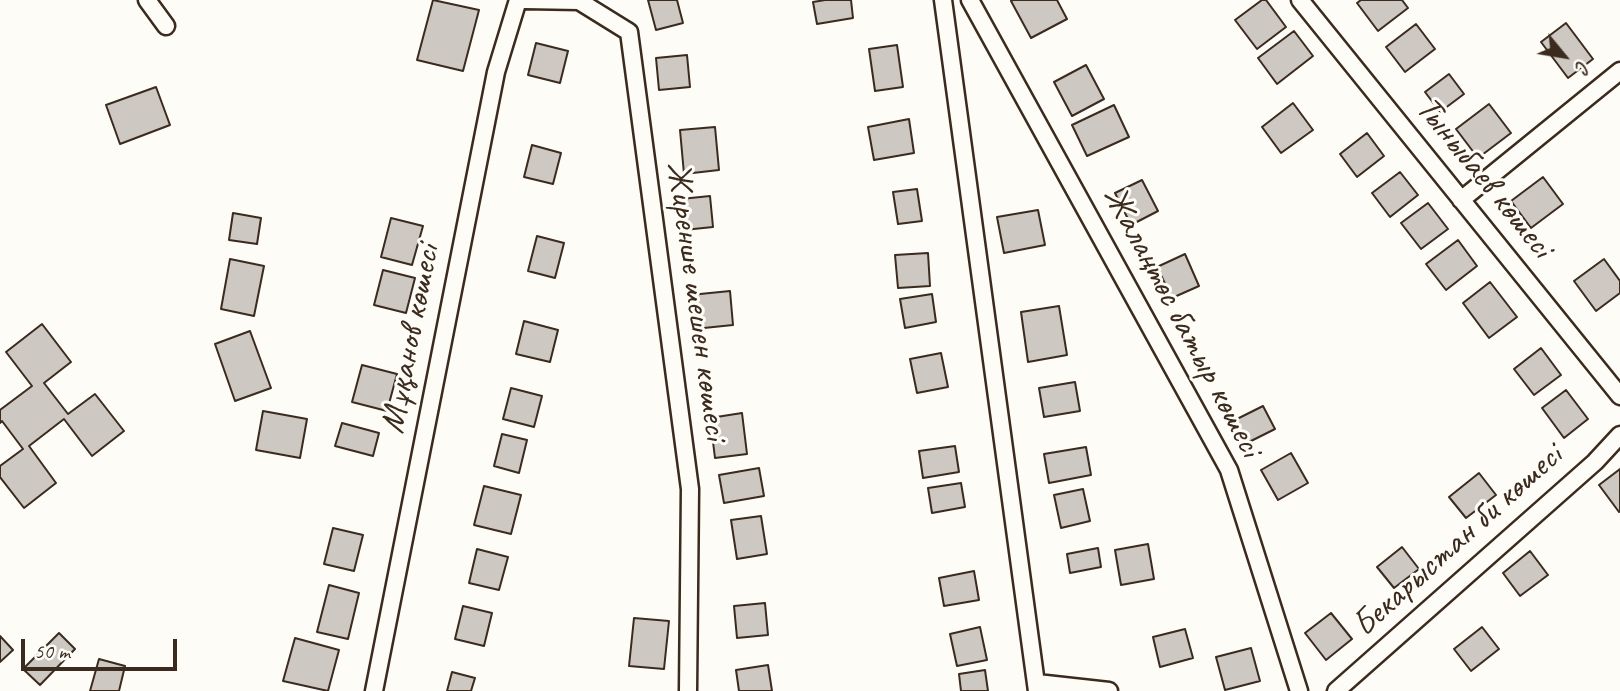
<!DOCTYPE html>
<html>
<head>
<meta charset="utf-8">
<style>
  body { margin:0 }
  #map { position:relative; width:1620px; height:691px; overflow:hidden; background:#fdfcf7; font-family:Caveat,sans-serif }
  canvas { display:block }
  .north { position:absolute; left:1529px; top:21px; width:70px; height:70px; -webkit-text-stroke:5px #fdfcf7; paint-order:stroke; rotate:120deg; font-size:19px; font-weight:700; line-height:28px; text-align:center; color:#3b2a1e }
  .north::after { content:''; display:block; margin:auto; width:24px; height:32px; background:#3b2a1e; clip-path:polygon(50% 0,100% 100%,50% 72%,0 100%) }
  .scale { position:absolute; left:21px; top:639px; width:156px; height:32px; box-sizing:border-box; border:4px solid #3b2a1e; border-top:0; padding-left:9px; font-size:21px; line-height:24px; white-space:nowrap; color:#3b2a1e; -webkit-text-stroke:5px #fdfcf7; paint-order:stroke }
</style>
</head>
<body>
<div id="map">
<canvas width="1620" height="691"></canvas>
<div class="north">С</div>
<div class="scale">50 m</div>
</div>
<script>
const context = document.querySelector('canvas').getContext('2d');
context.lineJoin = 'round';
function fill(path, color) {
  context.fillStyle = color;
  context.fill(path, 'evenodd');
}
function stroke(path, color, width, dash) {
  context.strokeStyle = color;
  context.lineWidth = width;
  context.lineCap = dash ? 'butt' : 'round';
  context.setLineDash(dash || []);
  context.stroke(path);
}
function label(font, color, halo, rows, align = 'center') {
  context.font = font + ' Caveat,sans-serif';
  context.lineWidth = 6;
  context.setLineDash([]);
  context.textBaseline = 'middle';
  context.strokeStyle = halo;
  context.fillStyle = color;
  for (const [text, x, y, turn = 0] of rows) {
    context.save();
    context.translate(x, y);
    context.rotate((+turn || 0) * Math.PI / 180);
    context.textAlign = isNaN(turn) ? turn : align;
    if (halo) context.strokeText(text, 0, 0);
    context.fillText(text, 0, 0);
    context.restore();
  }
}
const building = new Path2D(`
  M 433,0 L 479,10 L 463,71 L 417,60 Z
  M 648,0 L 677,0 L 683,23 L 656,30 Z
  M 825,0 L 851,0 L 853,18 L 817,24 L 813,2 Z
  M 1013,0 L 1057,0 L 1067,19 L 1031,38 L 1011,1 Z
  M 1262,0 L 1266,0 L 1286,27 L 1257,49 L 1235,20 Z
  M 1361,0 L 1402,0 L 1408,8 L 1378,31 L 1357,3 Z
  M 1566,23 L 1593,59 L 1568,78 L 1541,42 Z
  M 1416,24 L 1435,49 L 1405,72 L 1386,47 Z
  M 1294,31 L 1313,56 L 1277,84 L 1258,58 Z
  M 536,43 L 568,51 L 560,83 L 528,75 Z
  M 897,45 L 903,87 L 875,91 L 869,49 Z
  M 687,55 L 690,87 L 659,90 L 656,58 Z
  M 1086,65 L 1104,99 L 1072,116 L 1054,82 Z
  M 1449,74 L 1464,94 L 1440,112 L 1425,92 Z
  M 156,87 L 170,125 L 120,144 L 106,105 Z
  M 1293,103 L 1313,130 L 1281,153 L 1262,127 Z
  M 1489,104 L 1511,133 L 1478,158 L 1456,129 Z
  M 1114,105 L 1129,137 L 1087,156 L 1072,125 Z
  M 909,119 L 914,153 L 874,160 L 868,127 Z
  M 715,127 L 719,170 L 684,174 L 680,130 Z
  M 1367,133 L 1384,156 L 1357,177 L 1340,154 Z
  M 532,145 L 561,153 L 553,184 L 524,177 Z
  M 1400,172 L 1418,195 L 1390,217 L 1372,193 Z
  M 1543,177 L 1563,204 L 1531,228 L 1511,201 Z
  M 1142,180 L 1158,211 L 1131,225 L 1115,193 Z
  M 917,189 L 922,221 L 898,224 L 893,192 Z
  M 710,196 L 713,227 L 684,230 L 681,199 Z
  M 1428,203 L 1448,229 L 1421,249 L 1401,223 Z
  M 1038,210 L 1045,245 L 1004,253 L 997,217 Z
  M 233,213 L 261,218 L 257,244 L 229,240 Z
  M 391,218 L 423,226 L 412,265 L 381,257 Z
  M 537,236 L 564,243 L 555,278 L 528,271 Z
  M 1458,240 L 1477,266 L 1446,290 L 1426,264 Z
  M 928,253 L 930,286 L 898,288 L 895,255 Z
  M 1185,254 L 1199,286 L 1172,298 L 1157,267 Z
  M 230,259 L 264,266 L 254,316 L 221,309 Z
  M 1604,259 L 1620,281 L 1620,293 L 1596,311 L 1574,281 Z
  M 383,270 L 415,278 L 406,313 L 374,305 Z
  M 1490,282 L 1517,317 L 1489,338 L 1463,303 Z
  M 730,291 L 733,325 L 694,329 L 690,295 Z
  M 932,294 L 936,322 L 905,328 L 900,299 Z
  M 1059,306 L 1067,355 L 1028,362 L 1021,312 Z
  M 524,321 L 558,330 L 550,362 L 516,354 Z
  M 42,324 L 71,362 L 44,383 L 68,414 L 95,394 L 124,431 L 92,456 L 64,419 L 29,446 L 56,483 L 24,508 L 0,477 L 0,466 L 23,449 L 2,421 L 0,423 L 0,410 L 32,386 L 6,352 Z
  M 250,331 L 271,388 L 235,401 L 215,344 Z
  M 1541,348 L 1561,375 L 1534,395 L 1514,369 Z
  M 941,353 L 948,387 L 917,393 L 910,359 Z
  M 362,365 L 397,374 L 387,411 L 352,402 Z
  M 1075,382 L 1080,411 L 1044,417 L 1039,388 Z
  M 511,388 L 542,396 L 534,427 L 503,419 Z
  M 1566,390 L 1588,419 L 1564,438 L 1542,408 Z
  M 1263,406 L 1275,429 L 1243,445 L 1231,422 Z
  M 263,411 L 307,419 L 300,458 L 256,450 Z
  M 742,413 L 747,454 L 715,458 L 710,418 Z
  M 342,423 L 379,433 L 373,456 L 335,446 Z
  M 502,434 L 527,440 L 519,473 L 494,466 Z
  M 955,446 L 959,472 L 923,478 L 919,451 Z
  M 1086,447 L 1091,475 L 1049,483 L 1044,454 Z
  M 1291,453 L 1308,483 L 1278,500 L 1261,470 Z
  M 759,468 L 764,496 L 724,503 L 719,475 Z
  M 1620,469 L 1620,511 L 1619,512 L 1599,485 Z
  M 1479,473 L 1496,495 L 1466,518 L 1449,497 Z
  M 961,483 L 965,507 L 932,513 L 928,488 Z
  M 484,486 L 521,495 L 511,534 L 474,525 Z
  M 1083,489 L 1090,521 L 1061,528 L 1054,495 Z
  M 761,516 L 767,554 L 737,559 L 731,520 Z
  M 333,528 L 363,535 L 354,571 L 324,564 Z
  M 1148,544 L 1154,579 L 1121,585 L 1115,550 Z
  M 1402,547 L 1419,569 L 1394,588 L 1377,567 Z
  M 1098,548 L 1101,567 L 1070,573 L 1067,554 Z
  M 477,549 L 508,557 L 499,590 L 469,583 Z
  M 1530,551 L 1548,575 L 1520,596 L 1503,573 Z
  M 974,571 L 979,600 L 944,606 L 939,578 Z
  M 329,585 L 359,593 L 348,639 L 317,632 Z
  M 765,603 L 768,635 L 737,638 L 734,606 Z
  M 463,606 L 492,613 L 484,646 L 455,639 Z
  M 1331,613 L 1352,639 L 1326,660 L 1305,633 Z
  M 634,618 L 669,621 L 664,669 L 629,666 Z
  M 980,627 L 987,660 L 957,666 L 950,634 Z
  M 1482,627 L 1499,649 L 1471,671 L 1454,649 Z
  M 1185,629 L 1193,658 L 1160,667 L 1153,637 Z
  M 59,633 L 75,649 L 40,685 L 23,669 Z
  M 0,636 L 13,650 L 0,662 Z
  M 295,638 L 339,650 L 328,691 L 283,681 Z
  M 1251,648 L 1260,681 L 1225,690 L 1216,657 Z
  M 99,659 L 125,666 L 119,691 L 90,691 Z
  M 768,665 L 772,691 L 739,691 L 736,670 Z
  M 985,670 L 988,691 L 961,691 L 959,674 Z
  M 452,672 L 475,678 L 471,691 L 447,691 Z`);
fill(building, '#cdc8c2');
stroke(building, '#3b2a1e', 2);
const street = new Path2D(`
  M 147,0 L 166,26
  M 525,0 L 579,1 L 629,32 L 690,489 L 688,691
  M 943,0 L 1037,691
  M 970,0 L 1229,470 L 1299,691
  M 1300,0 L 1620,396
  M 1461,200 L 1620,71
  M 1037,683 L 1109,691
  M 374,691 L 496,72 L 518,0
  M 1336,691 L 1595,462 L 1620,435`);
stroke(street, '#3b2a1e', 21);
stroke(street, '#fdfcf7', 16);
label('35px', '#3b2a1e', '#fdfcf7', [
  ["Тыныбаев көшесі",1484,178,51],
  ["Жиренше шешен көшесі",696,301,82],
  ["Жалаңтөс батыр көшесі",1182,322,62],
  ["Мұқанов көшесі",411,339,-79],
  ["Бекарыстан би көшесі",1458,541,-42]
]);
</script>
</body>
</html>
